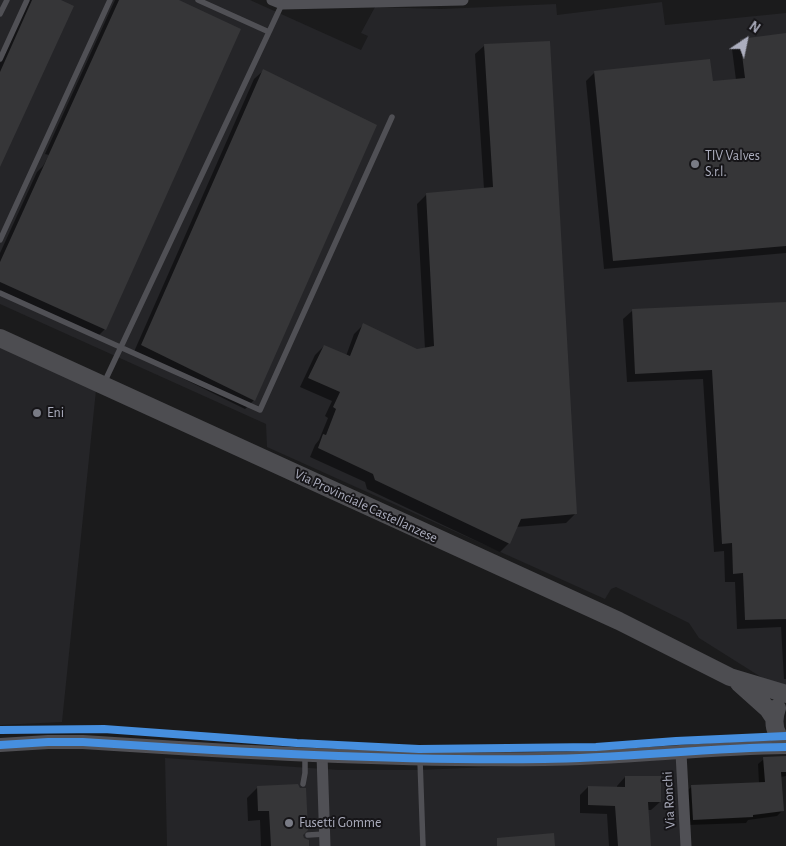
<!DOCTYPE html>
<html>
<head>
<meta charset="utf-8">
<style>
  body { margin:0 }
  #map { position:relative; width:786px; height:846px; overflow:hidden; background:#1b1b1c; font-family:"Alegreya Sans",sans-serif }
  canvas { display:block }
  .north { position:absolute; left:721px; top:15px; width:50px; height:50px; -webkit-text-stroke:4px #161518; paint-order:stroke; rotate:34deg; font-size:14px; font-weight:700; line-height:20px; text-align:center; color:#acaebe }
  .north::after { content:''; display:block; margin:auto; width:18px; height:22px; background:#acaebe; clip-path:polygon(50% 0,100% 100%,50% 72%,0 100%) }
</style>
</head>
<body>
<div id="map">
<canvas width="786" height="846"></canvas>
<div class="north">N</div>
</div>
<script>
const context = document.querySelector('canvas').getContext('2d');
context.lineJoin = 'round';
function fill(path, color) {
  context.fillStyle = color;
  context.fill(path, 'evenodd');
}
function stroke(path, color, width, dash) {
  context.strokeStyle = color;
  context.lineWidth = width;
  context.lineCap = dash ? 'butt' : 'round';
  context.setLineDash(dash || []);
  context.stroke(path);
}
function label(font, color, halo, rows, align = 'center') {
  context.font = font + ' "Alegreya Sans",sans-serif';
  context.lineWidth = 4;
  context.setLineDash([]);
  context.textBaseline = 'middle';
  context.strokeStyle = halo;
  context.fillStyle = color;
  for (const [text, x, y, turn = 0] of rows) {
    context.save();
    context.translate(x, y);
    context.rotate((+turn || 0) * Math.PI / 180);
    context.textAlign = isNaN(turn) ? turn : align;
    if (halo) context.strokeText(text, 0, 0);
    context.fillText(text, 0, 0);
    context.restore();
  }
}
fill(new Path2D(`
  M 0,0 L 250,0 L 361,50 L 368,36 L 361,33 L 375,7 L 441,9 L 556,4 L 557,15 L 662,2 L 665,25 L 786,13 L 786,688 L 780,689 L 699,638 L 689,623 L 616,587 L 611,589 L 605,599 L 267,447 L 266,424 L 0,304 Z
  M 0,346 L 96,390 L 62,722 L 0,725 Z
  M 165,758 L 339,770 L 418,770 L 682,759 L 689,846 L 167,846 Z`), '#252528');
fill(new Path2D(`
  M 28,0 L 58,0 L 0,130 L 0,63 Z
  M 115,0 L 176,0 L 105,329 L 96,338 L 0,294 L 0,253 L 37,172 L 43,166 L 49,155 L 45,154 Z
  M 786,35 L 786,253 L 604,269 L 586,81 L 595,72 L 712,83 L 736,80 L 732,49 L 741,40 Z
  M 484,46 L 575,514 L 566,523 L 516,527 L 509,543 L 500,552 L 367,489 L 365,482 L 310,457 L 315,445 L 319,440 L 328,418 L 325,416 L 332,401 L 300,387 L 315,355 L 324,346 L 346,356 L 354,334 L 363,325 L 417,350 L 425,349 L 417,204 L 426,195 L 484,189 L 475,54 Z
  M 263,71 L 254,400 L 245,409 L 133,354 L 254,79 Z
  M 786,304 L 786,679 L 784,679 L 781,627 L 737,629 L 735,582 L 725,582 L 724,551 L 714,552 L 703,379 L 627,382 L 623,319 L 632,311 Z
  M 786,757 L 786,776 L 780,777 L 782,811 L 777,816 L 748,820 L 746,823 L 687,825 L 686,792 L 692,786 L 759,783 L 758,764 L 764,759 Z
  M 625,777 L 660,802 L 651,810 L 648,810 L 649,846 L 609,846 L 607,814 L 580,813 L 580,795 L 588,787 L 617,788 L 617,786 Z
  M 298,786 L 302,835 L 308,846 L 261,846 L 260,820 L 248,821 L 247,798 L 257,788 Z`), '#0007');
fill(new Path2D(`
  M 32,0 L 61,0 L 74,6 L 0,167 L 0,72 Z
  M 119,0 L 179,0 L 241,29 L 106,330 L 0,282 L 0,262 Z
  M 786,33 L 786,246 L 613,261 L 594,71 L 710,59 L 713,81 L 745,78 L 740,39 Z
  M 550,41 L 577,514 L 521,519 L 510,544 L 375,480 L 373,474 L 318,448 L 323,434 L 326,435 L 336,409 L 333,407 L 340,392 L 308,378 L 324,345 L 350,356 L 363,323 L 417,349 L 434,346 L 426,193 L 493,187 L 484,44 Z
  M 263,69 L 377,125 L 255,401 L 141,345 Z
  M 786,302 L 786,619 L 745,620 L 743,573 L 733,574 L 732,543 L 722,544 L 712,370 L 635,374 L 632,309 Z
  M 786,756 L 786,772 L 781,772 L 784,811 L 753,815 L 753,817 L 693,820 L 691,785 L 765,782 L 763,757 Z
  M 625,776 L 661,776 L 661,802 L 648,802 L 651,846 L 618,846 L 615,806 L 588,805 L 588,786 L 625,787 Z
  M 298,784 L 300,788 L 306,788 L 308,830 L 303,835 L 304,838 L 309,840 L 309,846 L 271,846 L 269,811 L 258,811 L 257,786 Z
  M 554,833 L 555,846 L 497,846 L 497,838 Z`), '#363638');
stroke(new Path2D(`
  M 0,14 L 7,0
  M 269,32 L 282,4
  M 0,59 L 27,0
  M 0,240 L 110,0
  M 0,293 L 260,410 L 392,117
  M 104,383 L 269,32 L 198,0
  M 420,760 L 423,846
  M 303,784 L 305,773 L 305,755
  M 308,835 L 325,834`), '#505055', 5.5);
stroke(new Path2D(`
  M 272,0 L 282,4 L 463,0
  M 681,753 L 686,846
  M 322,755 L 325,846`), '#505055', 11);
stroke(new Path2D(`
  M 0,745 L 48,742 L 83,742 C 237,752 390,761 544,759 C 625,758 705,748 786,747`), '#505055', 14);
stroke(new Path2D(`
  M 0,338 L 619,621 L 730,677 L 786,694
  M 739,683 L 768,709 L 774,718
  M 777,708 C 772,722 774,735 786,744`), '#4d4d51', 18);
stroke(new Path2D(`
  M 0,730 L 104,729 L 297,743 L 419,749 L 596,747 L 676,741 L 786,736
  M 0,745 L 48,742 L 83,742 C 237,752 390,761 544,759 C 625,758 705,748 786,747`), '#468fdf', 8);
for (const [x, y, r, color] of [
  [695,164,5,"#797b85"],
  [37,413,5,"#797b85"],
  [289,823,5,"#797b85"]
]) {
  const dot = new Path2D();
  dot.arc(x, y, r, 0, 2 * Math.PI);
  context.fillStyle = color;
  context.fill(dot);
  stroke(dot, '#161518', 2);
}
label('14px', '#acaebe', '#161518', [
  ["TIV Valves",705,156],
  ["S.r.l.",705,172],
  ["Eni",47,413],
  ["Fusetti Gomme",299,823]
], 'left');
label('14px', '#acaebe', '#161518', [
  ["Via Provinciale Castellanzese",366,506,25],
  ["Via Ronchi",669,800,-93]
]);
</script>
</body>
</html>
